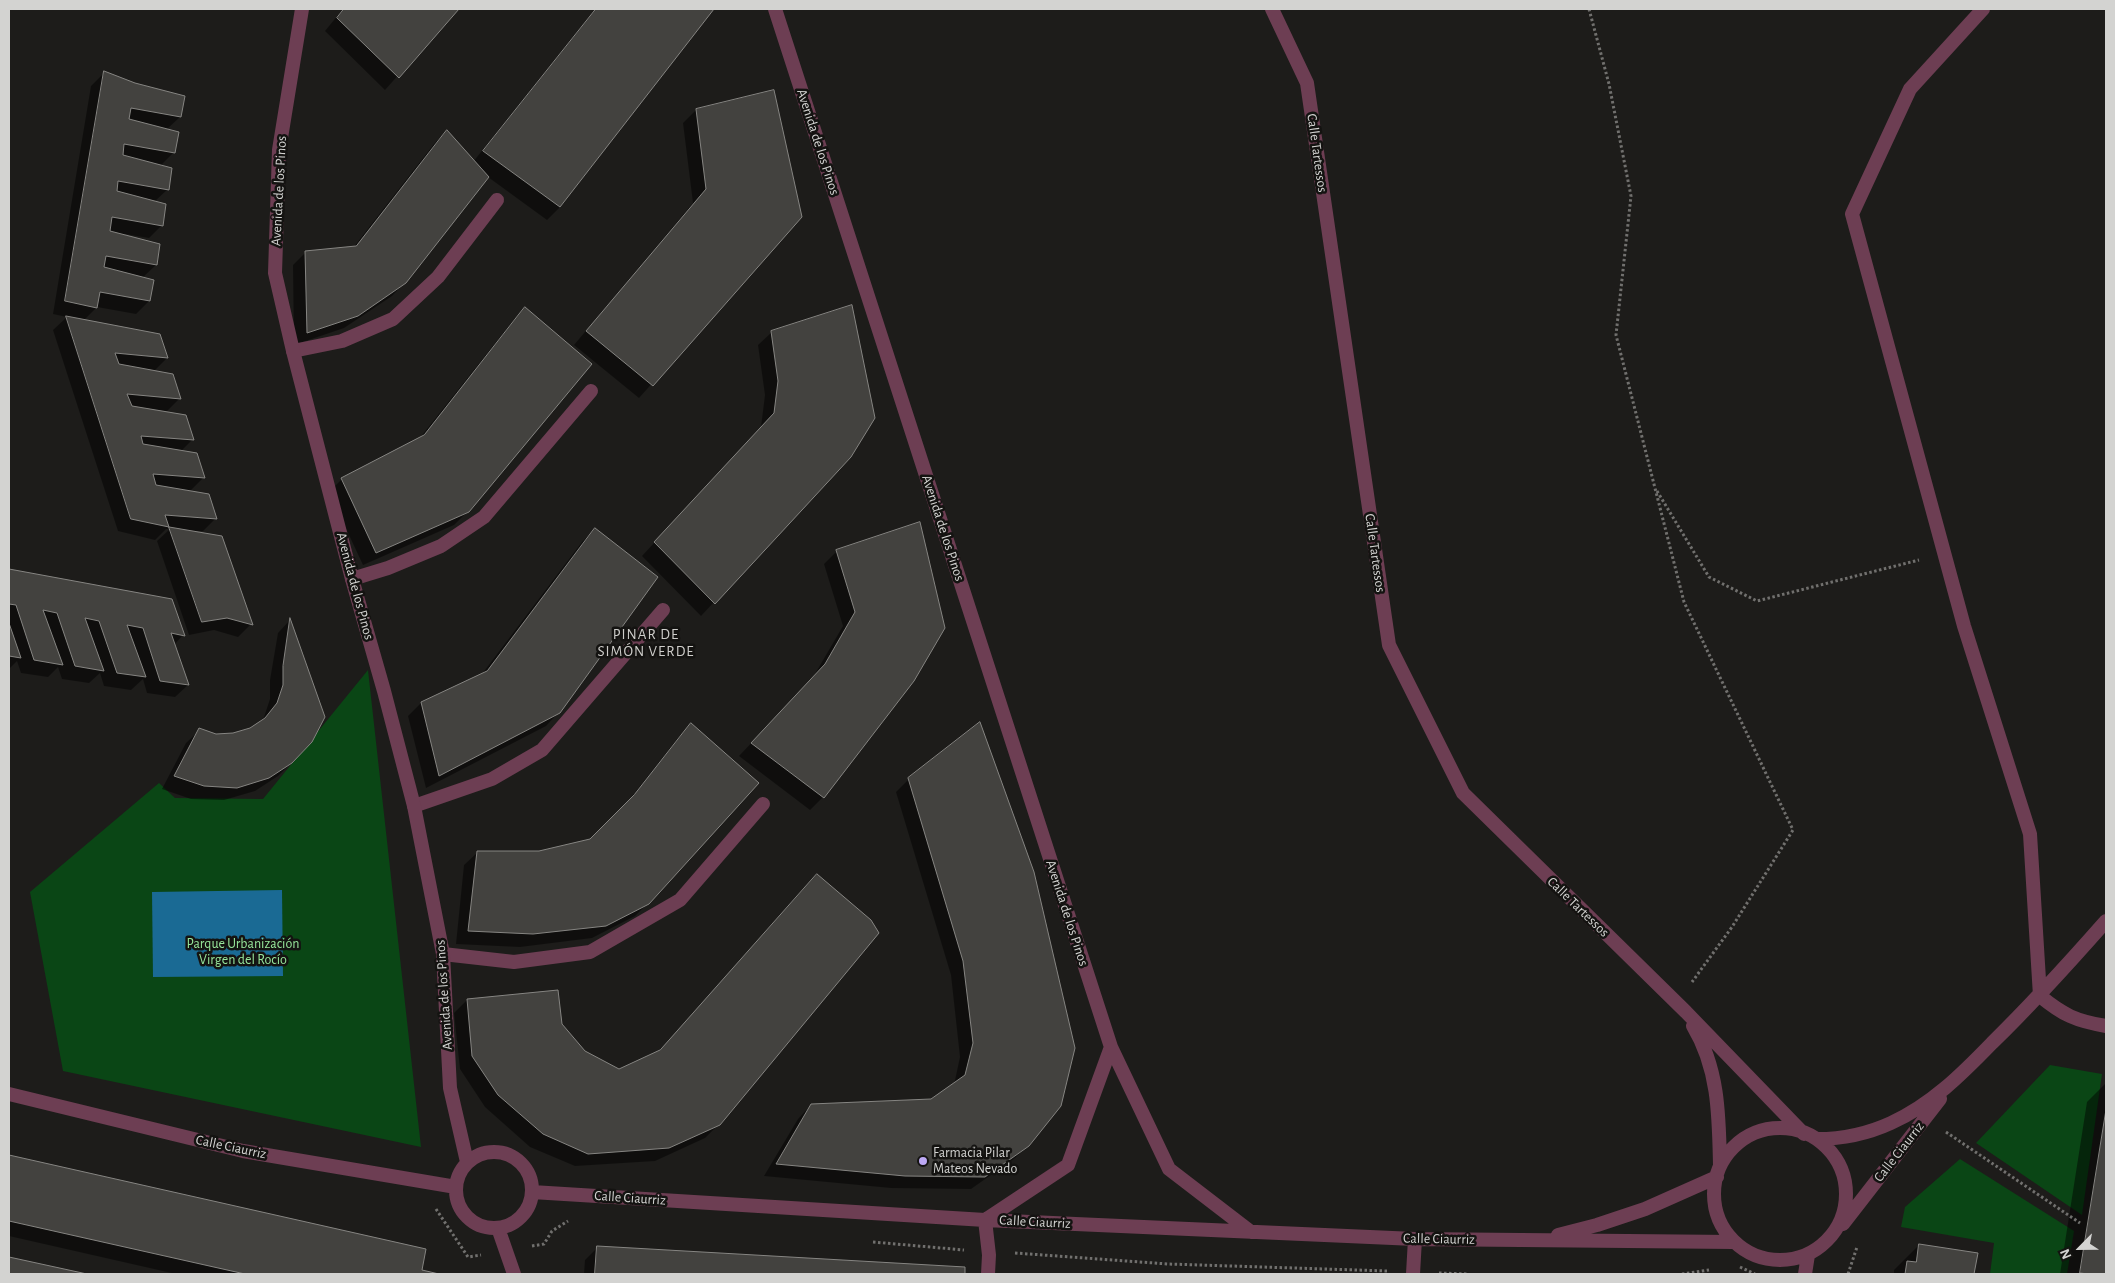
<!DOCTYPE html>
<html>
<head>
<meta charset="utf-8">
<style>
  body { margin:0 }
  #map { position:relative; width:2115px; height:1283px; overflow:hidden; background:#1d1c1a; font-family:"Alegreya Sans",sans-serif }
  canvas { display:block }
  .frame { position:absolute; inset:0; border:10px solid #d3d3d1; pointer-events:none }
  .north { position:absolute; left:2055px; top:1223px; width:50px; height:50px; -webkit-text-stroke:4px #141311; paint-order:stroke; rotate:247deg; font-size:14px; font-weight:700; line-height:20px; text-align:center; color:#d3d3d1 }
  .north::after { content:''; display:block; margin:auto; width:18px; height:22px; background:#d3d3d1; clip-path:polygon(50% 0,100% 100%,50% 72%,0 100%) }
</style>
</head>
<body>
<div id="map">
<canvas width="2115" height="1283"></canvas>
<div class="frame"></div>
<div class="north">N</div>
</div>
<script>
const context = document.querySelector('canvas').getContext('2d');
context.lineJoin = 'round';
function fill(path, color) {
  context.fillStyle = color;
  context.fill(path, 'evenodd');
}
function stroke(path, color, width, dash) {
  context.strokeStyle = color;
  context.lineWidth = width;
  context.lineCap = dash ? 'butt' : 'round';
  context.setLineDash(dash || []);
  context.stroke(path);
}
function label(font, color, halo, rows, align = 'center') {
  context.font = font + ' "Alegreya Sans",sans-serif';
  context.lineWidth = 5;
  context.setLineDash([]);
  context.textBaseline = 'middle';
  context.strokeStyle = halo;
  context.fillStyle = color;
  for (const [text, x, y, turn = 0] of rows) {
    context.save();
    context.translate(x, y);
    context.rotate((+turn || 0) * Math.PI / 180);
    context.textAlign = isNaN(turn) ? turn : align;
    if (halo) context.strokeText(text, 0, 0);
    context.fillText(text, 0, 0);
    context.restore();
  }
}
fill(new Path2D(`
  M 368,670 L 421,1147 L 63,1071 L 30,892 L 159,783 L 175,798 L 263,799 Z
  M 2050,1065 L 2102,1074 L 2082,1215 L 1976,1143 Z
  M 1960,1159 L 2074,1231 L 2067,1274 L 1990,1274 L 1994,1243 L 1901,1227 L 1905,1207 Z`), '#0a4615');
fill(new Path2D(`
  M 282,890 L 283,976 L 153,977 L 152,892 Z`), '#1a6a94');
fill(new Path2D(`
  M 343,9 L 457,9 L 385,90 L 325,31 Z
  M 595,9 L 712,9 L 560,207 L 547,220 L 488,177 L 405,282 L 392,296 L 344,328 L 294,345 L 293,265 L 306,252 L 353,248 L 434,144 L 446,131 L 473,162 Z
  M 104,73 L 180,117 L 166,130 L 177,133 L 173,153 L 160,166 L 168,189 L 154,202 L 162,225 L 149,238 L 125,234 L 125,236 L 156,265 L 142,278 L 152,281 L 149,301 L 136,314 L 97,307 L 83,321 L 159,335 L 167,358 L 153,372 L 180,398 L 165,413 L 192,440 L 180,452 L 196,455 L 203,478 L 189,492 L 215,519 L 203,531 L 196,531 L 196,533 L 251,624 L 238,637 L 214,630 L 189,635 L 157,541 L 170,529 L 166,529 L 155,540 L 118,531 L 53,330 L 67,317 L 53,314 L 91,86 Z
  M 696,110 L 801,217 L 639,398 L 574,345 L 693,203 L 683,123 Z
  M 525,309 L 468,511 L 454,525 L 363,565 L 329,492 L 342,479 L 419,439 L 512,322 Z
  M 772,332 L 850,456 L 701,616 L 642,556 L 761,427 L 765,395 L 758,345 Z
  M 595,529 L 559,712 L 546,726 L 426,788 L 408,716 L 421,703 L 482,674 L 582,542 Z
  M 837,551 L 943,628 L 823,797 L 810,810 L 739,756 L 812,679 L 843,626 L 824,564 Z
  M 9,570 L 171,600 L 183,635 L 174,645 L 188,685 L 175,697 L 147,693 L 143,679 L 131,690 L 104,686 L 100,673 L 89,683 L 62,679 L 58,667 L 48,677 L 21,673 L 17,661 L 9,669 Z
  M 290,620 L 292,762 L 278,776 L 255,791 L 224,800 L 191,799 L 162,789 L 186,743 L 200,730 L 216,735 L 234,735 L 251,730 L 264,717 L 270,699 L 270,680 L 278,633 Z
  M 691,725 L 648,903 L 635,916 L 592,938 L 520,947 L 456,944 L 464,865 L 478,852 L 539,852 L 591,841 L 621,810 L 678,738 Z
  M 909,779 L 1028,1145 L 1015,1158 L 971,1189 L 891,1188 L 764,1176 L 798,1119 L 811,1105 L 932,1100 L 954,1085 L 960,1057 L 951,975 L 896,792 Z
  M 804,889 L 719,1124 L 705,1138 L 655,1161 L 575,1166 L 530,1147 L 485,1107 L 460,1069 L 454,1013 L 467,1000 L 561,1025 L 584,1052 L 619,1070 L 658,1052 Z
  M 2106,1083 L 2106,1274 L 2060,1274 L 2087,1102 Z
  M 9,1156 L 425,1250 L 421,1271 L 435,1274 L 176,1274 L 9,1236 Z
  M 1919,1245 L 1976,1254 L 1973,1274 L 1894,1274 L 1894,1270 Z
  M 598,1247 L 963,1269 L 963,1274 L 584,1274 L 585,1260 Z
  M 9,1258 L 81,1274 L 9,1274 Z`), '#0007');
const building = new Path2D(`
  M 344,9 L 459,9 L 399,78 L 337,18 Z
  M 596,9 L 714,9 L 560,207 L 483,151 Z
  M 104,71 L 135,83 L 185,96 L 181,117 L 131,108 L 129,119 L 179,132 L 175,153 L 124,144 L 123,155 L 172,168 L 169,190 L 118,181 L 117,191 L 166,204 L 163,226 L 112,217 L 110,231 L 160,244 L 157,265 L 106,256 L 104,267 L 154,280 L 150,301 L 100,292 L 97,308 L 65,301 Z
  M 774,90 L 802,217 L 653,386 L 586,331 L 706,189 L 696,109 Z
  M 447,130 L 489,177 L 406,283 L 358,316 L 307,333 L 305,251 L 356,246 Z
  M 852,305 L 875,418 L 851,457 L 715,604 L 654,542 L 774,413 L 778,381 L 771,331 Z
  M 525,307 L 592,364 L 469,512 L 376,553 L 341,478 L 424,435 Z
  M 66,316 L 160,334 L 168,358 L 115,353 L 119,364 L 173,374 L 181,399 L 127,394 L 132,406 L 186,415 L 194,440 L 141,436 L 143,444 L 197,453 L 205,478 L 153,474 L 156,485 L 209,494 L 217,519 L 165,515 L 169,527 L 131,519 Z
  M 920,522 L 945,628 L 914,681 L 824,798 L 751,743 L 825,664 L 855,612 L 836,550 Z
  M 169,527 L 222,536 L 253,625 L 227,618 L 202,622 Z
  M 595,528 L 658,577 L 560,713 L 439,776 L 421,702 L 487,671 Z
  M 9,569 L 172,599 L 185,636 L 171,633 L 189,685 L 160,681 L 143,628 L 127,625 L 146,677 L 117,673 L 99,621 L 85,618 L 104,671 L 75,666 L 57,613 L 43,610 L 63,665 L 34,660 L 16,605 L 9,604 Z
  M 290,618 L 325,717 L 312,742 L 292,763 L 269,778 L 237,788 L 204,786 L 174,776 L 199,728 L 216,734 L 233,733 L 250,728 L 265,718 L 277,703 L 283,685 L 283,666 Z
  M 9,623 L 21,658 L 9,656 Z
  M 980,722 L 1034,872 L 1075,1048 L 1061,1106 L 1029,1146 L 985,1177 L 905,1176 L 776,1164 L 811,1104 L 931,1099 L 965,1075 L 973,1043 L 963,961 L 908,778 Z
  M 691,723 L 759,783 L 649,904 L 606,926 L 533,934 L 468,931 L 477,851 L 539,851 L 590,839 L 634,795 Z
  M 817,874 L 871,920 L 879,933 L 720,1125 L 669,1148 L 588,1154 L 543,1134 L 498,1095 L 472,1056 L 467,999 L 558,990 L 562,1024 L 585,1051 L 619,1069 L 660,1050 Z
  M 2106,1110 L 2106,1274 L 2088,1274 L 2080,1273 Z
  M 9,1155 L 426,1249 L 422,1270 L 439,1274 L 245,1274 L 9,1221 Z
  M 1919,1244 L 1978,1253 L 1974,1274 L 1905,1274 L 1907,1261 L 1916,1262 Z
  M 597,1246 L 965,1267 L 965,1274 L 595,1274 Z
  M 9,1257 L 87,1274 L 9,1274 Z`);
fill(building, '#43423f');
stroke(building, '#868582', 1);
stroke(new Path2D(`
  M 1589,9 L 1609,84 L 1631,196 L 1616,335 L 1684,602 L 1793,830 L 1732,927 L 1692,982
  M 1657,491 L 1709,577 L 1757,601 L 1919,560
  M 1946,1132 L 2080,1223
  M 436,1209 L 468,1257 L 481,1255
  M 873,1242 L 964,1250
  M 532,1246 L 544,1244 L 552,1231 L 568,1221
  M 1015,1253 L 1168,1264 L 1388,1271
  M 1740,1267 L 1755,1274
  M 1439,1273 L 1469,1274
  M 1682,1274 L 1709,1270
  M 1848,1274 L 1857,1247`), '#71706e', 3, [2.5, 2.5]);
stroke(new Path2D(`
  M 293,351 L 342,341 L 393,319 L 438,277 L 497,200
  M 352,579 L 388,568 L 441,546 L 484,517 L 591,391
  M 414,806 L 492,779 L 542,750 L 663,610
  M 443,954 L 514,962 L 590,952 L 680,900 L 763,804`), '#6d3e53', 14);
stroke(new Path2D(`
  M 302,9 L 279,150 L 275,273 L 293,351 L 352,579 L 384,691 L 414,806 L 443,954 L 450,1088 L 467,1162
  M 775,9 L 1111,1047 L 1169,1169 L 1251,1232
  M 1272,9 L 1307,83 L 1389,645 L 1463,793 L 1686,1012 L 1804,1134
  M 1983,9 L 1910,89 L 1852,214 L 1964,626 L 2030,834 L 2040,996
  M 2040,996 C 2063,1015 2076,1021 2106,1026
  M 1693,1026 C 1719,1069 1719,1117 1720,1166
  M 9,1094 L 243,1151 L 456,1187
  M1714 1194a66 66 0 1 1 132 0a66 66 0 1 1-132 0Z
  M 1817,1139 C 1843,1139 1867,1134 1891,1123 C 1931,1105 1962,1074 1992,1043 C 2032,1004 2069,963 2106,921
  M456 1190a38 38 0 1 1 76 0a38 38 0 1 1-76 0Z
  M 532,1192 L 985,1220 L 1415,1239 L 1733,1242
  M 1843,1224 L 1940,1099
  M 498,1228 L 514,1274
  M 1558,1235 L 1597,1225 L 1645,1209 L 1717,1177
  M 988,1274 L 989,1255 L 985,1220 L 1068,1165 L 1111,1047
  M 1413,1274 L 1415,1239
  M 1805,1274 L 1808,1255`), '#6d3e53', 14);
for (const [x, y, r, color] of [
  [923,1161,5,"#bda9f5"]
]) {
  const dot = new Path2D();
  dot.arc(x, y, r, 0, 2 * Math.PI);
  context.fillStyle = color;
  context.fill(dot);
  stroke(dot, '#141311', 2);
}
label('14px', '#d3d3d1', '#141311', [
  ["Avenida de los Pinos",818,142,72],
  ["Calle Tartessos",1317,153,82],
  ["Avenida de los Pinos",279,191,-87],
  ["Avenida de los Pinos",943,528,72],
  ["Calle Tartessos",1375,553,82],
  ["Avenida de los Pinos",355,586,75],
  ["Calle Tartessos",1578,907,44],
  ["Avenida de los Pinos",1067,913,72],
  ["Avenida de los Pinos",444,995,-94],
  ["Calle Ciaurriz",231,1147,12],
  ["Calle Ciaurriz",1899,1152,-52],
  ["Calle Ciaurriz",630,1198,4],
  ["Calle Ciaurriz",1035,1222,3],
  ["Calle Ciaurriz",1439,1239,1]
]);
label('14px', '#97e69b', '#141311', [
  ["Parque Urbanización",243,944],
  ["Virgen del Rocío",243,960]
]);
label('14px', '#d3d3d1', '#141311', [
  ["Farmacia Pilar",933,1153],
  ["Mateos Nevado",933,1169]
], 'left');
context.letterSpacing = '1px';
label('15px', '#cecdca', '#141311', [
  ["PINAR DE",646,634],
  ["SIMÓN VERDE",646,651]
]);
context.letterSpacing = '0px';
</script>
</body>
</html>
